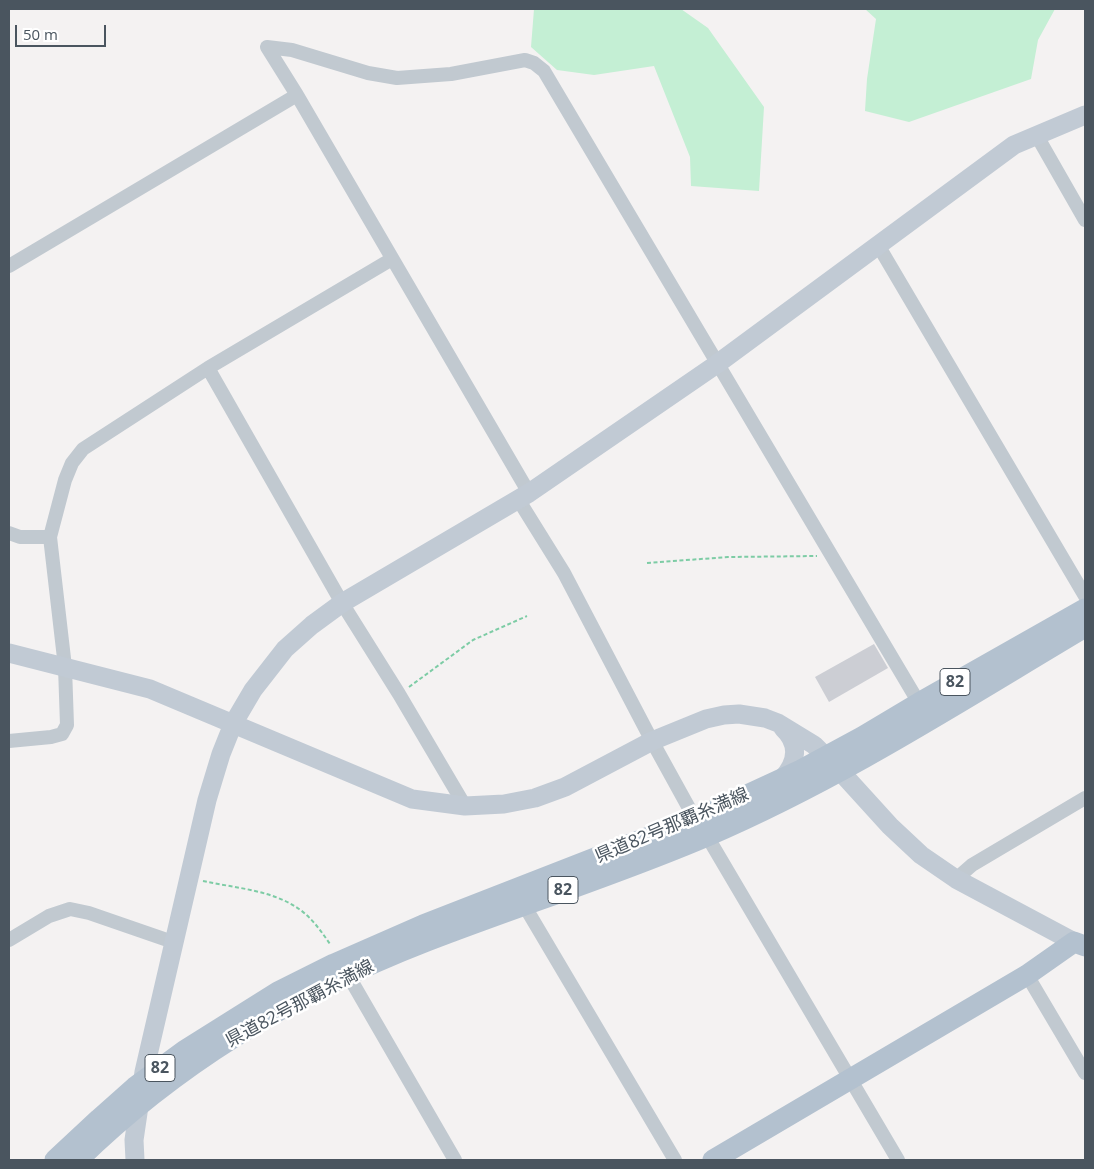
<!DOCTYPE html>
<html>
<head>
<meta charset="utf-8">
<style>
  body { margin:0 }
  #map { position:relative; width:1094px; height:1169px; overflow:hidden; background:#f4f2f2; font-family:"Open Sans",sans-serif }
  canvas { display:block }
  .frame { position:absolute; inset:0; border:10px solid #4a555f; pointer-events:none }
  .scale { position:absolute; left:15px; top:25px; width:91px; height:22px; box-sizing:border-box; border:2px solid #4a555f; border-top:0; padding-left:6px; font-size:15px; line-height:18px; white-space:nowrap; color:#4a555f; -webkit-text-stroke:4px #fff; paint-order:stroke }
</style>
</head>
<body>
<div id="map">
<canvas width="1094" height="1169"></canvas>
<div class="frame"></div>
<div class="scale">50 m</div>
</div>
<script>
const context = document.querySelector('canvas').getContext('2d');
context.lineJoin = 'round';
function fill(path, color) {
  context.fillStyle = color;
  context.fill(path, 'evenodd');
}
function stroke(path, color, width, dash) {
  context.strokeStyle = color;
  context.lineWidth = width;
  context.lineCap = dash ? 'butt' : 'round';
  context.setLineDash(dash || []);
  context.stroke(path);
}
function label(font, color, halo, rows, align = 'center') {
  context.font = font + ' "Open Sans","Noto Sans JP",sans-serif';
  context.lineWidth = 5;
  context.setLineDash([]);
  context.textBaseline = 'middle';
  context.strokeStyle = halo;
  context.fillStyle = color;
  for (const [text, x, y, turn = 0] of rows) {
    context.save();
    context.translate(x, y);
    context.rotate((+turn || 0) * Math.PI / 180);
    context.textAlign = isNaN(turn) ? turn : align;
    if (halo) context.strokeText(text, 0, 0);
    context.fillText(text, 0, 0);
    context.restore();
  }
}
fill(new Path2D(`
  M 534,9 L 681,9 L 708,28 L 764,107 L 759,191 L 691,186 L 690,157 L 654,66 L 594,75 L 557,70 L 531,47 Z
  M 865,9 L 1055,9 L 1038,40 L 1031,79 L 909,122 L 865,111 L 867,79 L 876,19 Z`), '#c4efd4');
fill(new Path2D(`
  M 874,644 L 888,668 L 829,702 L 815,677 Z`), '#ccced4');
stroke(new Path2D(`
  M 647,563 L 728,557 L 817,556
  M 409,687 L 473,640 L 527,616
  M 203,881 C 235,888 272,890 299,909 C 312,918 321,931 330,944`), '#7dcca5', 2, [4, 2.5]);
stroke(new Path2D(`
  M 297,95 L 267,47 L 292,50 L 368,73 L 397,78 L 451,74 L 525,60 L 534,63 L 544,71 L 919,703
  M 1037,136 L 1085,220
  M 878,245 L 1085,596
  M 9,266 L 297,95 C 374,228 452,360 529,493
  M 208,368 L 342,603 L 399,694 L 465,806
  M 518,499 L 564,573 L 652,741 L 695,819
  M 9,533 L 20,537 L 50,537
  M 9,741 L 51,737 L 62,734 L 67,725 L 65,667 L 50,537 L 65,480 L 72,463 L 83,449 L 208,368 L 392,259
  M 707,836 L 898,1160
  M 956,879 L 972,865 L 1085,798
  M 524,905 L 675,1160
  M 9,940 L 49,916 L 70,909 L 89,913 L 173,942
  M 348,975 L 455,1160
  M 1027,975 L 1085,1073`), '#c1c9d0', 14);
stroke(new Path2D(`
  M 9,653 L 150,689 L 412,799 L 465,806 L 504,804 L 535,798 L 565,787 L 652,741 L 706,719 L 724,715 L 739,714 L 765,718 L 778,723 L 814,745 L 840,771 L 890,826 L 921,855 L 956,879 L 1074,942
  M 782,779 C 797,763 800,744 783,728
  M 135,1160 L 134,1140 L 144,1072 L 207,800 L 221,754 L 233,724 L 253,690 L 285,649 L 312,625 L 342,603 L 529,493 L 717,364 L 1014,145 L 1085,115`), '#c1cad4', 19);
stroke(new Path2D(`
  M 55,1160 L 99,1119 L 135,1087 L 184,1051 L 278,992 L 334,964 L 423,925 L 695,819 L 801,770 L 862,737 L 919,703 L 1085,609
  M 78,1160 C 177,1063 298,991 427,941 C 520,905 616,875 707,836 C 840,779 962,700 1085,627
  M 713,1160 L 1027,975 L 1074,942 L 1085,946`), '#b3c1cf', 21);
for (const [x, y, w] of [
  [955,682,30],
  [563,890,30],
  [160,1068,30]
]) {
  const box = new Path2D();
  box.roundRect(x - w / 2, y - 13.5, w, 27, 4);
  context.fillStyle = '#fff';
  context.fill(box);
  stroke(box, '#4a555f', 1);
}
label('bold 16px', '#4a555f', null, [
  ["82",955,682],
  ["82",563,890],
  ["82",160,1068]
]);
label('18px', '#4a555f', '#fff', [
  ["県道82号那覇糸満線",672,826,-23],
  ["県道82号那覇糸満線",300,1004,-28]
]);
</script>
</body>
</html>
